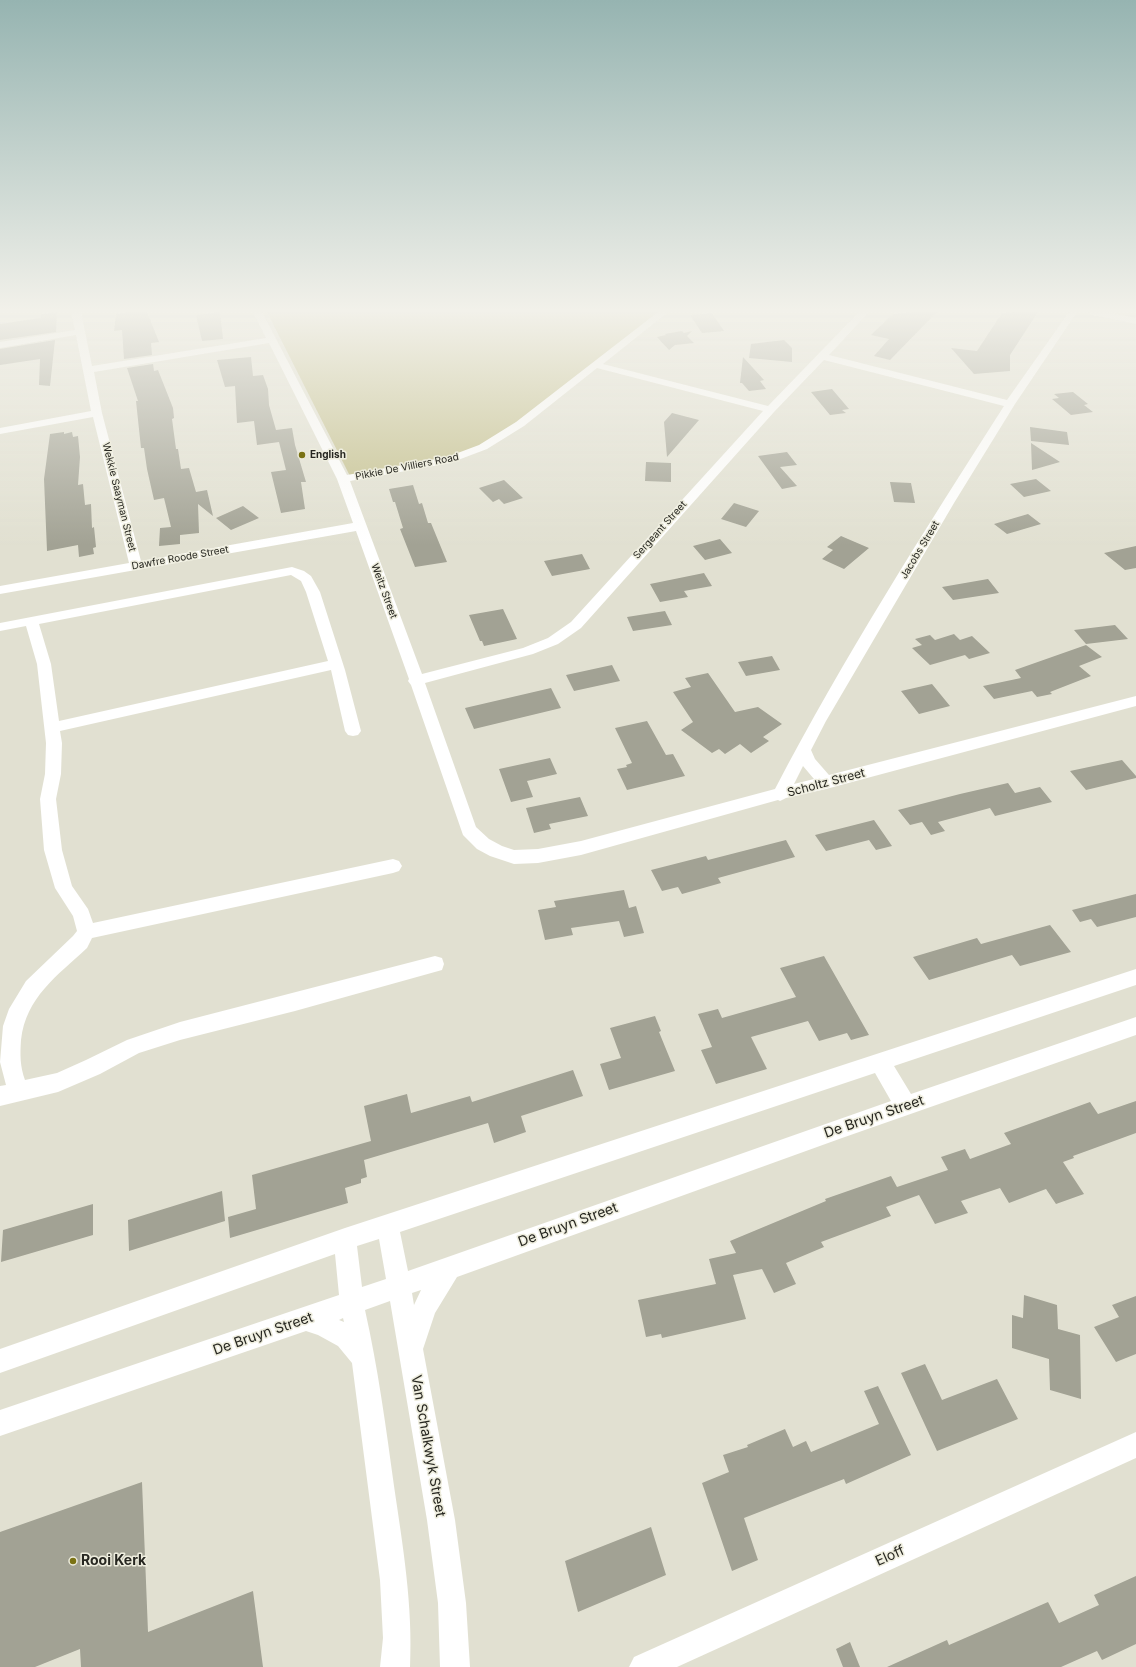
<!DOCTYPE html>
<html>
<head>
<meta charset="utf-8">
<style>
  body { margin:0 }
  canvas { display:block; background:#e1e0d1 }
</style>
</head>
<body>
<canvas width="1136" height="1667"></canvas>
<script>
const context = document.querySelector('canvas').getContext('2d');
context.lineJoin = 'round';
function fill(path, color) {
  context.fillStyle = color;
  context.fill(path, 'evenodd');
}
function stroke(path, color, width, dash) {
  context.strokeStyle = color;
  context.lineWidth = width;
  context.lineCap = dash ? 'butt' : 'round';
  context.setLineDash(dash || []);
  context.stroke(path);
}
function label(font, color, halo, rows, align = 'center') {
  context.font = font + ' Inter,sans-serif';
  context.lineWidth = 3;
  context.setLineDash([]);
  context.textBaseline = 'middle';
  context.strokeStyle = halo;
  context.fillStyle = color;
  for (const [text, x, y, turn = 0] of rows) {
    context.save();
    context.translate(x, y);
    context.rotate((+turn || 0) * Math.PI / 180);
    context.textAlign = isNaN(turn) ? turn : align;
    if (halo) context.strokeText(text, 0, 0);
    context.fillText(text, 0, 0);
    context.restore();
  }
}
fill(new Path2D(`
  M 267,312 L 660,312 L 499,438 L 453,458 L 351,478 Z`), '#c4c08d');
fill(new Path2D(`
  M 57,312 L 56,332 L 0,340 L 0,324 L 41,318 L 41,314 Z
  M 130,312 L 147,312 L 159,342 L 151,343 L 152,355 L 124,359 L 122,330 L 114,331 L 116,314 Z
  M 220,312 L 223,339 L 202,341 L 196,315 Z
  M 914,312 L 937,312 L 890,360 L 874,356 L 889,339 L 871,335 L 893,314 Z
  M 1016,312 L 1038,312 L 1010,355 L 1010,371 L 974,374 L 951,348 L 977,351 L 1002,313 Z
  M 712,313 L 724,331 L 702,333 L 690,315 Z
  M 682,331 L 684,333 L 692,331 L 687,336 L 694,343 L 675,345 L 669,350 L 657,337 L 666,335 L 665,334 Z
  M 55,340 L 50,386 L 39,385 L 40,359 L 0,365 L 0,349 Z
  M 784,340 L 792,348 L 792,362 L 749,358 L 751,344 Z
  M 251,357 L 253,376 L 263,375 L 268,389 L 269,405 L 276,430 L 292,428 L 295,445 L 306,482 L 301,482 L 305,509 L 281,513 L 271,472 L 286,470 L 279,442 L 257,445 L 254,421 L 237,423 L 235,386 L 225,387 L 217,360 Z
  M 743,357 L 764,380 L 760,381 L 766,389 L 749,391 L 742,383 L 740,383 Z
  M 153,364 L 154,371 L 158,370 L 173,408 L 174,418 L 172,419 L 176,449 L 178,449 L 181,469 L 189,468 L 196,492 L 207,490 L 213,516 L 198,504 L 199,533 L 180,535 L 180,544 L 159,546 L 160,528 L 171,527 L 164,498 L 154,500 L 147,469 L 144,448 L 141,448 L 136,401 L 138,401 L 127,368 Z
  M 832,389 L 849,409 L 842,410 L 846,413 L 830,415 L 811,392 Z
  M 1073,392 L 1088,404 L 1084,405 L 1093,412 L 1071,415 L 1052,399 L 1059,398 L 1054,394 Z
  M 672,413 L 699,420 L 667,457 L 664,422 Z
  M 1030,427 L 1067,432 L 1069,445 L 1031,441 Z
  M 64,432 L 64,434 L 72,432 L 73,437 L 78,436 L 80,457 L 78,485 L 83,484 L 85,505 L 91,504 L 92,528 L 94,527 L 96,547 L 93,548 L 94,554 L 79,557 L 78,545 L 47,551 L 44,479 L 50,434 Z
  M 1031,443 L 1060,462 L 1032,470 Z
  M 787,452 L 797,465 L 780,467 L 797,486 L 782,489 L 758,456 Z
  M 646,462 L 671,463 L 671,482 L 645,481 Z
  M 1036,479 L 1051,491 L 1024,497 L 1010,484 Z
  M 504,480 L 523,498 L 504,504 L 499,499 L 493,502 L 479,488 Z
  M 890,482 L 911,483 L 915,503 L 894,502 Z
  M 413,485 L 419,504 L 422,503 L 428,523 L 431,523 L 447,562 L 415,567 L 400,529 L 403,528 L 395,502 L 393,502 L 389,489 Z
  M 734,503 L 759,511 L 746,527 L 721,519 Z
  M 243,506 L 259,518 L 231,530 L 216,518 Z
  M 1028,514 L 1041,524 L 1007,534 L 994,524 Z
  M 841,536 L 869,548 L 844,569 L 822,559 L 833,550 L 827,547 Z
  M 720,539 L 732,553 L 705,560 L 693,546 Z
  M 1136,546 L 1136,568 L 1125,570 L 1104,553 Z
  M 582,554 L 590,569 L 552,576 L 544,561 Z
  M 704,573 L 712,586 L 684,591 L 688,597 L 660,602 L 650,584 Z
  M 988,579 L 999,593 L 953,600 L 942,587 Z
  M 503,609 L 517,639 L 484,646 L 482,641 L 480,641 L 469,615 Z
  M 665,611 L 672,625 L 633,631 L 627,617 Z
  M 1115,625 L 1128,639 L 1086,644 L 1074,630 Z
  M 954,634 L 960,640 L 972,636 L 990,653 L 969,659 L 965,655 L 930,665 L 912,648 L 922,645 L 915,639 L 930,635 L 935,640 Z
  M 1086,645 L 1102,657 L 1079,666 L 1091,676 L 1050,692 L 1052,694 L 1037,697 L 1032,691 L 994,699 L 983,686 L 1021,678 L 1015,670 Z
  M 772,656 L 780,670 L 746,676 L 738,662 Z
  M 612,665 L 620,681 L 574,691 L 566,675 Z
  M 708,673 L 735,712 L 758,707 L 782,724 L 763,737 L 769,741 L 751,753 L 740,744 L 725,754 L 719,749 L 712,753 L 681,730 L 693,722 L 673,692 L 691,687 L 685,678 Z
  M 932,684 L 950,706 L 919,714 L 901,691 Z
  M 551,688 L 561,708 L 474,729 L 465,708 Z
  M 647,721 L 666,755 L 673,754 L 685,776 L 627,790 L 617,769 L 627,767 L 626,765 L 632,763 L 615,728 Z
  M 550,758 L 557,774 L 527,781 L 533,797 L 511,802 L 499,769 Z
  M 1122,760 L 1136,776 L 1136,778 L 1086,790 L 1070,771 Z
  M 1008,783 L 1015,793 L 1040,787 L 1052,802 L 995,816 L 990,808 L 938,822 L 945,831 L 931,835 L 922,822 L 910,825 L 898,810 L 960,794 Z
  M 580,797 L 588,816 L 549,824 L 551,829 L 534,833 L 526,808 Z
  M 874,820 L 892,846 L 876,850 L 869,840 L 826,851 L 815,835 Z
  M 786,840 L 795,857 L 718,878 L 721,883 L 682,894 L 678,887 L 662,891 L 651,870 L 706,856 L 708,860 Z
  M 624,890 L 629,908 L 636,906 L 644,933 L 624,937 L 619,921 L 571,928 L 573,935 L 545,940 L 538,910 L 556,907 L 554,901 Z
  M 1136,894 L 1136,917 L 1097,927 L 1091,919 L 1080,922 L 1072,910 Z
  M 1050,925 L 1071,952 L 1020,966 L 1012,955 L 929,980 L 913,957 L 977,938 L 981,944 Z
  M 824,956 L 869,1035 L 851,1040 L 847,1033 L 819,1041 L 808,1021 L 751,1037 L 767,1069 L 716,1084 L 701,1050 L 712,1047 L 698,1014 L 718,1009 L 722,1018 L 796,997 L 780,968 Z
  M 655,1016 L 661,1031 L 659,1032 L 675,1071 L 609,1090 L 600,1064 L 621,1058 L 610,1028 Z
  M 573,1070 L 583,1096 L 521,1116 L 526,1132 L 494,1143 L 488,1123 L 364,1160 L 367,1177 L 361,1179 L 361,1183 L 345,1188 L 348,1203 L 230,1238 L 228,1217 L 256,1209 L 252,1175 L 371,1141 L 364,1106 L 407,1094 L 411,1113 L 470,1096 L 472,1102 Z
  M 1136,1101 L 1136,1133 L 1073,1156 L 1074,1158 L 1063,1162 L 1084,1194 L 1056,1204 L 1046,1189 L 1009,1203 L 1000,1188 L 961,1201 L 968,1213 L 935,1224 L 919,1195 L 886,1207 L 891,1216 L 821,1242 L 824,1247 L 786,1263 L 796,1284 L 774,1293 L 762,1269 L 733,1275 L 746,1319 L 662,1338 L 661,1334 L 646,1337 L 638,1300 L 716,1284 L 709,1259 L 736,1253 L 730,1241 L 826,1201 L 825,1199 L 891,1176 L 897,1187 L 948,1170 L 941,1157 L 965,1149 L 970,1159 L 1011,1144 L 1004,1133 L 1090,1102 L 1098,1114 Z
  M 222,1191 L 225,1221 L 129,1251 L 128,1220 Z
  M 93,1204 L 93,1235 L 1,1262 L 3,1230 Z
  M 1024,1295 L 1057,1305 L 1058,1329 L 1080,1335 L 1081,1399 L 1050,1390 L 1049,1359 L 1012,1348 L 1012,1315 L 1023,1318 Z
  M 1136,1296 L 1136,1354 L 1116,1362 L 1094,1327 L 1119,1317 L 1112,1305 Z
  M 925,1364 L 942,1400 L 997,1379 L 1018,1419 L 937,1451 L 901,1373 Z
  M 878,1386 L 911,1455 L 846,1484 L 844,1479 L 744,1518 L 758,1560 L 732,1571 L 702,1483 L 729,1472 L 723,1455 L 748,1447 L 747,1445 L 785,1429 L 793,1447 L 806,1441 L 811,1452 L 879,1424 L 864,1391 Z
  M 142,1482 L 148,1632 L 253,1591 L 263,1667 L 81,1667 L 80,1649 L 35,1667 L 0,1667 L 0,1532 Z
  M 651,1527 L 666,1575 L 578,1612 L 565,1561 Z
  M 1136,1576 L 1136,1644 L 1102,1660 L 1097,1651 L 1061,1667 L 887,1667 L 947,1640 L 949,1645 L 1048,1602 L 1059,1623 L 1099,1605 L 1094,1595 Z
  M 850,1642 L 860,1667 L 843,1667 L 836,1649 Z`), '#a2a294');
fill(new Path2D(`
  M 71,312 L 81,312 L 92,366 L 266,338 L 253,312 L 262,312 L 347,475 L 447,457 L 479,445 L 516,422 L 658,312 L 668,312 L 603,364 L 768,406 L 859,312 L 869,312 L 829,355 L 1007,400 L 1069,312 L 1077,312 L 1015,404 L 954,503 L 826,721 L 811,750 L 815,759 L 829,775 L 1136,696 L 1136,706 L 826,789 L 786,798 L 780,801 L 778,800 L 581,855 L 538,863 L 514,864 L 490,856 L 477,849 L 463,835 L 411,685 L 408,681 L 409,679 L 356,531 L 0,594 L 0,586 L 129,563 L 93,417 L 0,434 L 0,428 L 91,411 L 76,335 L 0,348 L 0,342 L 75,330 ZM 269,343 L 337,479 L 353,523 L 141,561 L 102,413 L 94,372 ZM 824,360 L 1004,406 C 924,531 844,657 775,789 L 581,841 L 538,849 L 514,850 L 502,846 L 489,839 L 476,827 L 425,683 L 533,654 L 558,644 L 581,628 L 774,412 ZM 597,368 L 763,411 L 571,622 L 548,638 L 523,648 L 422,674 L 350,481 L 450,463 L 487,449 L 524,426 ZM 803,766 L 814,779 L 794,784 Z
  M 1088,312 L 1105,312 L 1136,318 L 1136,324 L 1093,315 Z
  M 292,567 L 304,571 L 311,576 L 320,592 L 345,670 L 361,731 L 358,735 L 353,736 L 348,735 L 345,731 L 331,670 L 60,731 L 62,743 L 61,774 L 56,799 L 62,850 L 72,886 L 88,909 L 93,923 L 393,859 L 399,861 L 402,866 L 399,871 L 393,873 L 92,938 L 87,948 C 57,976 26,997 21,1040 C 20,1055 20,1066 25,1080 L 57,1073 L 86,1060 L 127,1040 L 180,1022 L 435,956 L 442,958 L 444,964 L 442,970 L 295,1011 L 180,1040 L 139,1053 L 100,1074 L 58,1092 L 0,1106 L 0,1086 L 6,1085 L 0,1062 L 3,1026 L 9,1009 L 26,981 L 73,936 L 77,931 L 73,916 L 55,888 L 44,850 L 40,799 L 45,774 L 46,743 L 37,664 L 26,626 L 0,631 L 0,623 ZM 291,575 L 301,581 L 306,592 L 328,661 L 59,721 L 51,664 L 39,624 Z
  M 1136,969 L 1136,985 L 894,1066 L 911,1094 L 1136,1017 L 1136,1035 L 842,1138 L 457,1277 L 435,1313 L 423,1349 L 455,1520 L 466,1603 L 470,1667 L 440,1667 L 438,1603 L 427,1520 L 390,1301 L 365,1310 C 378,1368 386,1427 394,1486 C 403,1547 413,1606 410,1667 L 380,1667 L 383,1638 L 380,1580 L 352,1363 L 338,1346 L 318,1335 L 306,1331 L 0,1436 L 0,1410 L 339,1295 L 335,1254 L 0,1373 L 0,1349 L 345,1228 ZM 875,1073 L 891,1101 L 408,1271 L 400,1232 ZM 379,1239 L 386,1279 L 362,1287 L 357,1246 ZM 421,1290 L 414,1305 L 412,1293 ZM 343,1318 L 344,1322 L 339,1320 Z
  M 1136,1432 L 1136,1458 L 677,1667 L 629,1667 L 634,1657 Z`), '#fff');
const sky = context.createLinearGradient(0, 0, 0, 545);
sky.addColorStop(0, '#96b4b1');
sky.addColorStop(0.57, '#f2f1ea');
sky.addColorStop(1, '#f2f1ea00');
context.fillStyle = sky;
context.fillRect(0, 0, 1136, 545);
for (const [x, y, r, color] of [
  [302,455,4,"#7a7214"],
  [73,1561,4,"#7a7214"]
]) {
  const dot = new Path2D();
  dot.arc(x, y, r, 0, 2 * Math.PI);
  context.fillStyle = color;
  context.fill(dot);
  stroke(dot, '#eeedde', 1.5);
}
label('bold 10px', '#272721', '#eeedde', [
  ["English",310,455]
], 'left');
label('10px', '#272721', '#eeedde', [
  ["Pikkie De Villiers Road",407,467,-11],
  ["Wekkie Saayman Street",119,497,76],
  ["Sergeant Street",660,530,-48],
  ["Jacobs Street",920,550,-59],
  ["Dawfre Roode Street",180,558,-10],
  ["Weitz Street",384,591,70]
]);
label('12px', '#272721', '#eeedde', [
  ["Scholtz Street",826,783,-15]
]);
label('14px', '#272721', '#eeedde', [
  ["De Bruyn Street",874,1117,-19],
  ["De Bruyn Street",568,1225,-20],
  ["De Bruyn Street",263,1334,-19],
  ["Van Schalkwyk Street",428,1446,80],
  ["Eloff",890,1556,-24]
]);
label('bold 14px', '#272721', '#eeedde', [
  ["Rooi Kerk",81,1561]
], 'left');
</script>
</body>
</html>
